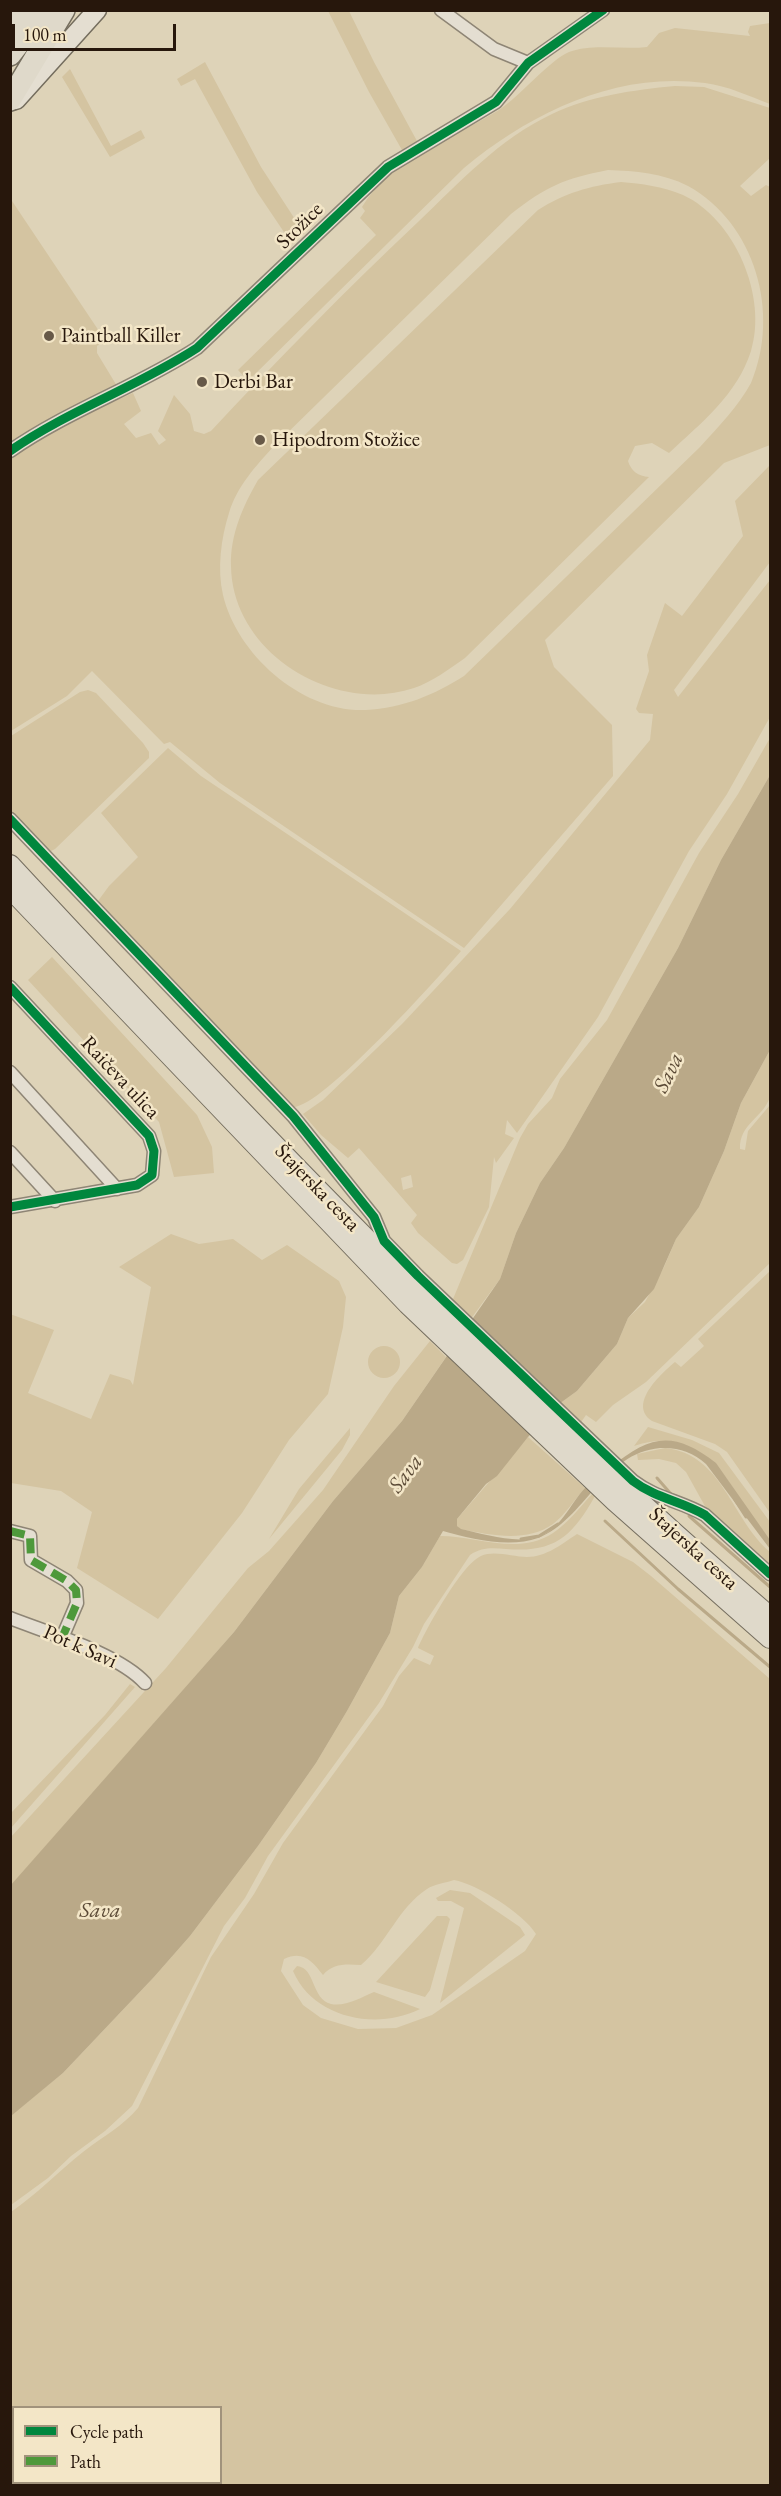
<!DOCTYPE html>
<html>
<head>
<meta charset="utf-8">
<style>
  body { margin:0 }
  #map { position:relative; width:781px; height:2496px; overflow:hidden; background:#ded3b8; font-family:"EB Garamond",serif }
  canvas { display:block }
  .frame { position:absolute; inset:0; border:12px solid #27170c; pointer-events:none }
  .legend { position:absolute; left:12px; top:2406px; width:210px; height:78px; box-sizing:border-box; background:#f3e6c7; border:2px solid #a1937c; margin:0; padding:8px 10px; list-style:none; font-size:18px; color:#27170c }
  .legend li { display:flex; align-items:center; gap:12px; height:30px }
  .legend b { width:30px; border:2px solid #a1937c }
  .scale { position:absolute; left:12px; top:24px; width:164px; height:27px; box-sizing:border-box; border:3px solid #27170c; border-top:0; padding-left:8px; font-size:18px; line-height:21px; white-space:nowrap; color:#27170c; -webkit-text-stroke:4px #f3e6c7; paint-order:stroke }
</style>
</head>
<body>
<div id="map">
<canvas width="781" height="2496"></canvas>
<div class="frame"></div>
<ul class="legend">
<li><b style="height:8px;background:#00873e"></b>Cycle path</li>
<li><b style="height:8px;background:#4e993b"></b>Path</li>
</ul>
<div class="scale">100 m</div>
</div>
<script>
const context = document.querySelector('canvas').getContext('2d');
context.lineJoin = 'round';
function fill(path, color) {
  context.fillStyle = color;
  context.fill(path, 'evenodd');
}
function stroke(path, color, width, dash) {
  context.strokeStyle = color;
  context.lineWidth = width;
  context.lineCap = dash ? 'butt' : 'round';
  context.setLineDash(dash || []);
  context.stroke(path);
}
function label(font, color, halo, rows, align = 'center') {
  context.font = font + ' "EB Garamond",serif';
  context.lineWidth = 5;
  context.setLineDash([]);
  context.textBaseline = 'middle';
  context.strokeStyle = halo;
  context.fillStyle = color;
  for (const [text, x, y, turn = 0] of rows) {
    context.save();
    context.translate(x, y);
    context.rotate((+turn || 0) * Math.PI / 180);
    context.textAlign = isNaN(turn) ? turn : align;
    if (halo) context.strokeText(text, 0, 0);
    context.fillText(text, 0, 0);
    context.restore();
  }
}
fill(new Path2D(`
  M 328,11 L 349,11 L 374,62 L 417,141 L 402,150 L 369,92 Z
  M 770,23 L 770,104 C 749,96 728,86 705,83 C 616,71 530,113 464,168 L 248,381 L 238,370 L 376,235 L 360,218 L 365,211 L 362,207 C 392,157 452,139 499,110 C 519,97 551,59 569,52 C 593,43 621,50 647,47 L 659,33 L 675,28 L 750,36 L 748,32 L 750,26 Z
  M 205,62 L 261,167 L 304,233 L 292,244 L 257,192 L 195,79 L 181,86 L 177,79 Z
  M 70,69 L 111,146 L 141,130 L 145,138 L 110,157 L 62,77 Z
  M 675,86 L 704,87 L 770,108 L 770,158 L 740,186 L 751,196 L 766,185 L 770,187 L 770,445 L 724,463 L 545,640 L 554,667 L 612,725 L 613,776 L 464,948 L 220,783 L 170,742 L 164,744 L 92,671 L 67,696 L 11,731 L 11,458 L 63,424 L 133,393 L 141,411 L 124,424 L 136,438 L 151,433 L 159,445 L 166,440 L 158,431 L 174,395 L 190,414 L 194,431 L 204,434 L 211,431 C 278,359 347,289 418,222 C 460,182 499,139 552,114 C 590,96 633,90 675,86 ZM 608,170 C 635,171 663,173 688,186 C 755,223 781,313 751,383 C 738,407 718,427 700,447 L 464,676 C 434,695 403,708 366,710 C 303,713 237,655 223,595 C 217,569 221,538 229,513 C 237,486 256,466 274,446 L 511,214 C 547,186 563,179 608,170 Z
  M 621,182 C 642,184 662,186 683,195 C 735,219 768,297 751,351 C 737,395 701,423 669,453 L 652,443 L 635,446 L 628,461 C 631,471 638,476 649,477 L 465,658 C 449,669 432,682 414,688 C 334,715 232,653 231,566 C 230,535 243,506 258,480 L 538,210 C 565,193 589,186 621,182 Z
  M 10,198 L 105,340 L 97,346 L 97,353 L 117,386 L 10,445 Z
  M 770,465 L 770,562 L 674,690 L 678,697 L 770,580 L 770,717 L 727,794 L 689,851 L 598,1017 L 517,1133 L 507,1120 L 505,1134 L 514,1138 L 496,1163 L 494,1157 L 489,1207 L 463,1260 L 457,1264 L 452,1263 L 418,1233 L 411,1223 L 417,1215 L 359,1148 L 348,1158 L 321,1135 L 303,1114 L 323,1100 L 402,1024 L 510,909 L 650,740 L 653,714 L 639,713 L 636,709 L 649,671 L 647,655 L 665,603 L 682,616 L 743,536 L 735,501 ZM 411,1175 L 413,1187 L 403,1190 L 401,1178 Z
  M 88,690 L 96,693 L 143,743 L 149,752 L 149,758 L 55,849 L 49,852 L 11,811 L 11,736 L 80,692 Z
  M 770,738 L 770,775 L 721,860 L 678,948 L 564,1148 L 540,1183 L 516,1233 L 500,1279 L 470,1320 L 453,1299 L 520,1138 L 528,1124 L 552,1098 L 560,1079 L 607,1020 L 699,853 L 738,794 Z
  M 168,748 L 201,776 L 461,951 C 439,977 319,1111 292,1107 L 98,901 L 109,886 L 138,857 L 101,813 Z
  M 52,957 L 197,1115 L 212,1147 L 214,1173 L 174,1177 L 159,1122 L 28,980 Z
  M 770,1050 C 770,1063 774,1084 770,1097 C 763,1118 739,1124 740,1149 L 745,1150 L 748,1131 L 770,1105 L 770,1263 L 646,1382 L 613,1405 L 596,1422 L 586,1415 L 579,1425 L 559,1404 L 577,1391 L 617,1344 L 628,1318 L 645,1302 L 664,1267 L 676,1239 L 699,1207 L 724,1151 L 741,1103 Z
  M 171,1234 L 199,1244 L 233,1239 L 262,1260 L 287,1245 L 339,1281 L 346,1297 L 343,1327 L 328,1394 L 289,1440 L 242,1513 L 158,1619 L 77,1568 L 92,1512 L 61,1491 L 11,1483 L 10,1314 L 54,1330 L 28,1393 L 91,1419 L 110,1374 L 130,1380 L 133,1385 L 151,1287 L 119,1267 Z
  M 770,1271 L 770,1513 L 727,1452 L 715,1444 L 652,1421 C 627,1404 662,1373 675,1362 L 681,1367 L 704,1346 L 698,1339 Z
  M 430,1341 L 446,1357 L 402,1421 L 333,1501 L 234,1632 L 11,1886 L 10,1838 L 166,1668 L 248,1568 L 269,1551 L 323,1490 L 394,1386 Z
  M368 1362a16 16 0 1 1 32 0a16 16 0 1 1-32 0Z
  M 648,1427 L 692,1440 L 719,1453 L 770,1522 L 770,1540 C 740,1512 732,1467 692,1449 C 671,1439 656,1439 634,1446 Z
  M 350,1428 L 350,1435 L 342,1450 L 269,1539 L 299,1489 Z
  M 528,1437 L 585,1488 C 575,1499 565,1515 553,1524 C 526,1543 491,1535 460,1529 L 457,1526 L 457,1519 Z
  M 665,1448 C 723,1454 731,1519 770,1552 L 770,1568 L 706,1508 L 686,1472 L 676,1463 L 659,1459 L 638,1460 L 637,1454 Z
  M 592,1494 L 595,1496 C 572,1537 554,1553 506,1549 C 492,1548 482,1547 470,1555 L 424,1624 L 413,1647 L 379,1703 L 268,1856 L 245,1898 L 224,1926 L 132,2106 L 105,2131 L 71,2156 L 48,2178 L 11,2205 L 10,2116 L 63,2073 L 154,1977 L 190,1936 L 258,1846 L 316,1763 L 347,1711 L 390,1633 L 399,1596 L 422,1567 L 440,1536 C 477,1536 518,1556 553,1533 C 568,1523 580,1507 592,1494 Z
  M 577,1534 L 633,1562 L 651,1576 L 770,1679 L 770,2485 L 11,2485 L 11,2212 C 37,2194 58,2172 83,2152 C 102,2137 123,2126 138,2108 L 211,1957 L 254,1894 L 283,1843 L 383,1706 L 399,1676 L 414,1658 L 430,1665 L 434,1656 L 418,1648 C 426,1629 462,1564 481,1556 C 494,1550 513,1557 527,1557 C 546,1557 562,1544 577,1534 ZM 454,1880 C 477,1884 524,1914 536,1934 L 525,1951 L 432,2015 L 396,2028 L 358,2029 L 321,2018 L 303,2005 L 281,1971 L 284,1959 C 303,1950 312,1961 323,1975 C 333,1963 346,1964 361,1965 C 387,1943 398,1908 427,1889 C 434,1884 446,1883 454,1880 ZM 14,2408 L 220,2408 L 220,2482 L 14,2482 Z
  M 130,1684 L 135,1687 L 11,1828 L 11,1813 L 105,1715 Z
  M 450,1890 L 470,1893 L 520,1927 L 525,1935 L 440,2003 L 464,1908 L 451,1901 L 438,1901 L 436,1898 Z
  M 437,1916 L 447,1916 L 450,1919 L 430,1990 L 425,1997 L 376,1982 Z
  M 297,1966 C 316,1968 311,1999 331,2004 C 345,2007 362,1997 374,1992 L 420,2009 C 376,2031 313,2018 293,1971 Z`), '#d4c4a1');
fill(new Path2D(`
  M 770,775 L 770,1050 L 741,1103 L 724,1151 L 699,1207 L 676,1239 L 654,1289 L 628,1318 L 617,1344 L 577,1391 L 559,1404 L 528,1437 L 497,1476 L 486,1484 L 457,1519 L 457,1526 L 461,1529 C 484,1534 514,1544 538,1537 C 561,1529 570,1504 585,1488 C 593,1481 602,1474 610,1468 C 650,1435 673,1430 716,1463 L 770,1540 L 770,1549 L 706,1464 C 693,1452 678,1447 660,1448 C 603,1453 585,1520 538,1538 C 510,1548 470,1539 443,1531 L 422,1567 L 399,1596 L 390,1633 L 347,1711 L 316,1763 L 258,1846 L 190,1936 L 154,1977 L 63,2073 L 11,2116 L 10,1886 L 234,1632 L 333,1501 L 402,1421 L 500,1279 L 516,1233 L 540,1183 L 564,1148 L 678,948 L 721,860 Z`), '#baa988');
stroke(new Path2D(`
  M 657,1478 L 671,1494
  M 735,1500 L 746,1517
  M 689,1516 L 770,1587
  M 605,1521 L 678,1589 L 770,1667
  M 521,1539 L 539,1536 L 558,1524`), '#baa988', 3);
const minor = new Path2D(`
  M 441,10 L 494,49 L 528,63
  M 10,451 C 69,410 137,387 197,348 L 388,167 L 496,102 L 528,63 L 603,10
  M 10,819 L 293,1116 L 374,1217 L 384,1241 L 418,1276 L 633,1481 C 655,1498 681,1501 705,1515 L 770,1574
  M 10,987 L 149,1136 L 154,1151 L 152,1175 L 137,1185 L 10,1207
  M 10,1072 L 117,1189
  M 10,1152 L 55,1201
  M 10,1531 L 30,1536 L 31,1560 L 67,1581 L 76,1590 L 77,1603 L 62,1638
  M 10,1618 C 48,1633 119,1654 145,1683`);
const secondary = new Path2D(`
  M 16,100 L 97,10`);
const primary = new Path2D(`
  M 10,865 C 253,1127 499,1385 770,1617
  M 10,888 L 408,1304 L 615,1501 L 770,1638`);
const trunk = new Path2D(`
  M 10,29 L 25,10
  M 10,55 L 45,10
  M 10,100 L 64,10`);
stroke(minor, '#8e8575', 15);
stroke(secondary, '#746d5e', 21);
stroke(primary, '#746d5e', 22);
stroke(trunk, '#746d5e', 24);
stroke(minor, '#e4ded1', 12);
stroke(secondary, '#e4ded1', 18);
stroke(primary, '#dfd9ca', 20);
stroke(trunk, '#dfd9ca', 21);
stroke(new Path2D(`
  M 10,1531 L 30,1536 L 31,1560 L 67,1581 L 76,1590 L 77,1603 L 62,1638`), '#4e993b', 8, [15, 8]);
stroke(new Path2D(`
  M 10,451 C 69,410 137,387 197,348 L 388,167 L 496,102 L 528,63 L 603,10
  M 10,819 L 293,1116 L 374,1217 L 384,1241 L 418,1276 L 633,1481 C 655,1498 681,1501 705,1515 L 770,1574
  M 10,987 L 149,1136 L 154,1151 L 152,1175 L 137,1185 L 10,1207`), '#00873e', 9);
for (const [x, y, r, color] of [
  [49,336,6,"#675948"],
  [202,382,6,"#675948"],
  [260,440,6,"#675948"]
]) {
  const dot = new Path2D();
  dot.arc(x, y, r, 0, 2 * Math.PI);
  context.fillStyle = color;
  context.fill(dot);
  stroke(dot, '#f3e6c7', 2);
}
label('21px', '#27170c', '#f3e6c7', [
  ["Stožice",300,226,-45],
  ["Raičeva ulica",120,1078,47],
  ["Štajerska cesta",317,1188,46],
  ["Štajerska cesta",693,1549,42],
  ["Pot k Savi",80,1647,24]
]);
label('21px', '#27170c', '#f3e6c7', [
  ["Paintball Killer",61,336],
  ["Derbi Bar",214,382],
  ["Hipodrom Stožice",272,440]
], 'left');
label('italic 22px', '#5b4a36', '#f3e6c7', [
  ["Sava",669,1073,-64],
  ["Sava",406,1474,-53],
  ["Sava",100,1911]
]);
</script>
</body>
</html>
